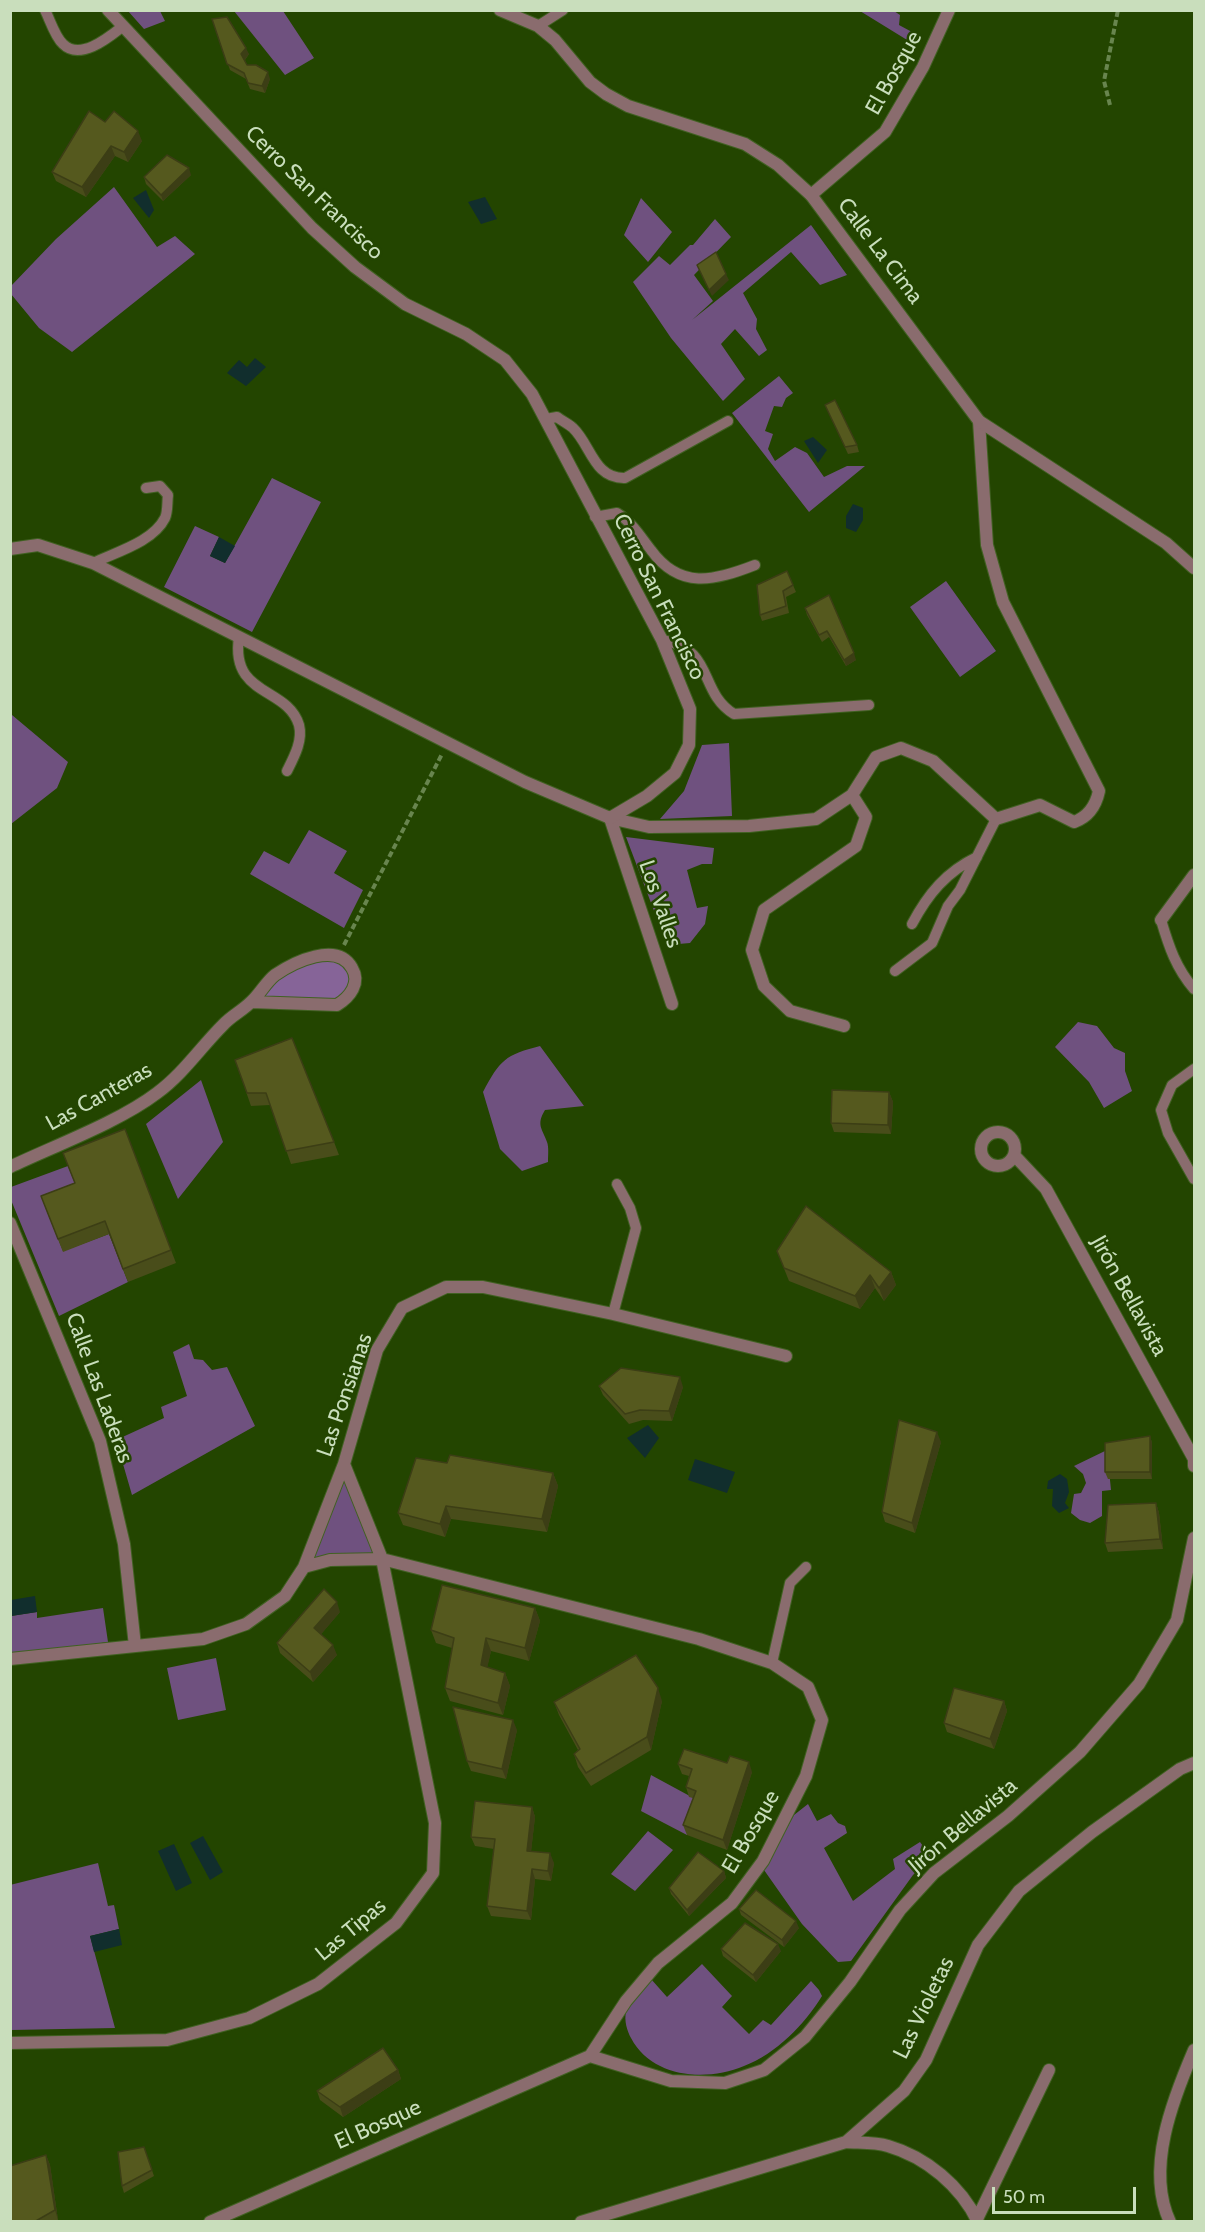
<!DOCTYPE html>
<html>
<head>
<meta charset="utf-8">
<style>
  body { margin:0 }
  #map { position:relative; width:1205px; height:2232px; overflow:hidden; background:#234500; font-family:Cabin,sans-serif }
  canvas { display:block }
  .frame { position:absolute; inset:0; border:12px solid #c9debc; pointer-events:none }
  .scale { position:absolute; left:992px; top:2187px; width:144px; height:27px; box-sizing:border-box; border:3px solid #c9debc; border-top:0; padding-left:8px; font-size:18px; line-height:21px; white-space:nowrap; color:#c9debc; -webkit-text-stroke:4px #234500; paint-order:stroke }
</style>
</head>
<body>
<div id="map">
<canvas width="1205" height="2232"></canvas>
<div class="frame"></div>
<div class="scale">50 m</div>
</div>
<script>
const context = document.querySelector('canvas').getContext('2d');
context.lineJoin = 'round';
function fill(path, color) {
  context.fillStyle = color;
  context.fill(path, 'evenodd');
}
function stroke(path, color, width, dash) {
  context.strokeStyle = color;
  context.lineWidth = width;
  context.lineCap = dash ? 'butt' : 'round';
  context.setLineDash(dash || []);
  context.stroke(path);
}
function label(font, color, halo, rows, align = 'center') {
  context.font = font + ' Cabin,sans-serif';
  context.lineWidth = 5;
  context.setLineDash([]);
  context.textBaseline = 'middle';
  context.strokeStyle = halo;
  context.fillStyle = color;
  for (const [text, x, y, turn = 0] of rows) {
    context.save();
    context.translate(x, y);
    context.rotate((+turn || 0) * Math.PI / 180);
    context.textAlign = isNaN(turn) ? turn : align;
    if (halo) context.strokeText(text, 0, 0);
    context.fillText(text, 0, 0);
    context.restore();
  }
}
fill(new Path2D(`
  M 128,11 L 160,11 L 165,21 L 144,29 Z
  M 234,11 L 283,11 L 314,58 L 285,75 Z
  M 860,11 L 894,11 L 900,15 L 899,25 L 912,32 L 912,43 Z
  M 114,187 L 157,247 L 175,236 L 195,254 L 72,352 L 39,328 L 11,294 L 11,286 L 56,239 Z
  M 641,198 L 672,232 L 648,262 L 624,235 Z
  M 715,219 L 731,237 L 694,275 L 713,301 L 692,320 L 811,225 L 847,275 L 820,285 L 791,252 L 743,293 L 757,319 L 756,329 L 767,350 L 759,356 L 735,329 L 721,344 L 745,379 L 723,401 L 671,338 L 633,282 L 659,256 L 670,265 L 690,245 L 693,245 Z
  M 779,376 L 793,393 L 786,398 L 782,407 L 774,406 L 765,431 L 773,434 L 768,449 L 775,461 L 795,447 L 807,453 L 824,477 L 847,466 L 865,466 L 809,512 L 732,413 Z
  M 272,478 L 321,502 L 252,632 L 164,587 L 195,526 L 219,537 L 210,556 L 225,563 Z
  M 946,581 L 996,651 L 960,677 L 910,607 Z
  M 12,715 L 68,762 L 57,788 L 11,824 Z
  M 729,743 L 732,816 L 660,819 L 684,791 L 702,745 Z
  M 309,830 L 347,851 L 334,873 L 363,890 L 344,928 L 250,874 L 264,851 L 289,864 Z
  M 626,837 L 714,848 L 712,864 L 702,864 L 687,870 L 697,908 L 708,906 L 705,924 L 690,943 L 667,945 Z
  M 1078,1022 L 1097,1026 L 1114,1048 L 1125,1053 L 1125,1071 L 1132,1091 L 1104,1108 L 1089,1082 L 1055,1047 Z
  M 540,1046 L 584,1106 L 545,1110 C 536,1125 542,1128 547,1142 C 549,1147 548,1156 548,1162 L 522,1171 L 500,1149 L 483,1092 C 500,1060 505,1055 540,1046 Z
  M 201,1080 L 223,1142 L 178,1199 L 146,1124 Z
  M 68,1166 L 80,1196 L 46,1209 L 63,1251 L 109,1234 L 128,1282 L 59,1316 L 11,1200 L 11,1187 Z
  M 189,1344 L 194,1359 L 203,1360 L 212,1370 L 227,1367 L 255,1426 L 132,1495 L 116,1440 L 164,1418 L 161,1407 L 187,1396 L 173,1352 Z
  M 1107,1450 L 1111,1490 L 1102,1491 L 1102,1516 L 1090,1523 L 1080,1520 L 1071,1513 L 1074,1494 L 1081,1493 L 1086,1483 L 1083,1474 L 1074,1466 Z
  M 344,1464 L 382,1559 L 304,1567 Z
  M 103,1608 L 108,1642 L 11,1656 L 11,1616 L 37,1612 L 37,1618 Z
  M 216,1658 L 226,1710 L 178,1720 L 167,1668 Z
  M 651,1775 L 699,1801 L 687,1835 L 641,1811 Z
  M 808,1804 L 817,1821 L 831,1814 L 838,1823 L 845,1826 L 847,1833 L 824,1848 L 853,1901 L 895,1869 L 893,1859 L 920,1842 L 931,1857 L 913,1875 L 851,1961 L 838,1962 L 802,1924 L 764,1870 L 794,1815 Z
  M 648,1831 L 673,1850 L 635,1891 L 611,1874 Z
  M 98,1863 L 108,1906 L 114,1905 L 119,1929 L 90,1936 L 115,2028 L 11,2030 L 10,1885 Z
  M 702,1964 L 732,1996 L 722,2007 L 749,2034 L 763,2020 L 771,2025 L 811,1981 L 819,1990 L 822,1996 C 805,2024 776,2054 744,2066 C 706,2082 652,2078 631,2038 C 627,2031 624,2020 626,2012 C 629,2001 644,1988 651,1979 L 667,1997 Z`), '#6f517f');
fill(new Path2D(`
  M 333,954 L 355,976 L 337,1005 L 251,1002 L 274,976 Z`), '#866498');
fill(new Path2D(`
  M 146,190 L 154,210 L 149,218 L 133,198 Z
  M 485,197 L 497,219 L 481,224 L 468,202 Z
  M 255,358 L 266,367 L 246,386 L 227,373 L 239,360 L 247,367 Z
  M 813,437 L 827,450 L 818,463 L 804,441 Z
  M 853,504 L 863,508 L 863,520 L 856,532 L 846,528 L 846,516 Z
  M 219,537 L 235,546 L 225,563 L 210,556 Z
  M 648,1425 L 659,1438 L 645,1458 L 627,1438 Z
  M 695,1459 L 735,1472 L 727,1493 L 688,1480 Z
  M 1060,1474 L 1067,1479 L 1069,1492 L 1065,1503 L 1069,1508 L 1059,1513 L 1052,1506 L 1053,1489 L 1047,1489 L 1048,1481 Z
  M 35,1596 L 37,1612 L 11,1616 L 11,1600 Z
  M 203,1836 L 223,1872 L 210,1880 L 190,1843 Z
  M 174,1844 L 192,1883 L 176,1891 L 158,1851 Z
  M 119,1929 L 122,1945 L 94,1952 L 90,1936 Z`), '#112e2d');
const service = new Path2D(`
  M 45,10 C 50,20 55,37 63,44 C 80,61 108,38 122,27
  M 538,26 L 563,10
  M 546,419 L 557,417 C 562,421 569,424 573,428 C 591,445 594,479 625,478 L 728,421
  M 595,517 L 617,513 C 632,522 640,536 651,550 C 680,590 714,581 755,565
  M 93,563 C 116,552 153,542 165,518 C 168,512 167,502 168,495 L 160,486 L 146,488
  M 239,637 C 230,697 287,686 299,725 C 303,741 294,757 287,771
  M 662,640 C 715,649 698,692 734,714 L 869,705
  M 1161,920 C 1169,947 1176,968 1194,989
  M 912,924 C 928,894 946,872 977,857
  M 895,971 L 932,943 L 948,906 L 960,890 L 996,819
  M 1194,1069 L 1172,1085 L 1161,1110 L 1168,1133 L 1194,1179
  M 613,1314 L 636,1228 L 630,1208 L 617,1184
  M 772,1663 L 790,1583 L 806,1567`);
const minor = new Path2D(`
  M 811,195 L 885,132 L 923,67 L 949,10
  M 610,818 L 649,827 L 749,826 L 816,819 L 852,795 L 876,757 L 901,748 L 933,761 L 996,819 L 1040,805 L 1074,822 C 1088,817 1096,805 1099,791 L 1003,602 L 987,545 L 979,421
  M 610,818 L 672,1004
  M 1161,920 L 1194,875
  M 844,1026 L 790,1011 L 764,986 L 752,950 L 764,910 L 856,846 L 866,817 L 852,795
  M981 1149a17 17 0 1 1 34 0a17 17 0 1 1-34 0Z
  M 1014,1155 L 1046,1189 L 1194,1459 L 1194,1466
  M 10,1167 C 54,1146 119,1122 157,1093 C 183,1074 200,1048 223,1025 C 231,1016 242,1011 251,1002 C 260,994 266,982 275,975 C 294,962 337,941 352,968 C 361,983 350,997 337,1005 L 251,1002
  M 10,1223 L 100,1441 L 124,1544 L 135,1646
  M 10,1659 L 203,1639 L 246,1624 L 285,1596 L 304,1567 L 344,1464 L 377,1350 L 402,1308 L 446,1287 L 483,1287 L 613,1314 L 786,1356
  M 10,2043 L 167,2040 L 249,2018 L 318,1984 L 396,1923 L 433,1873 L 435,1823 L 382,1559 L 344,1464
  M 590,2056 L 671,2081 L 725,2083 L 764,2070 L 805,2037 L 850,1982 L 900,1910 L 934,1873 L 1008,1816 L 1080,1752 L 1139,1684 L 1177,1620 L 1194,1538
  M 846,2142 C 859,2143 875,2142 888,2146 C 926,2157 961,2186 978,2222
  M 977,2219 L 1049,2070
  M 210,2222 L 590,2056 L 626,2001 L 658,1963 L 732,1903 L 763,1861 L 806,1776 L 822,1720 L 808,1687 L 772,1663 L 699,1639 L 382,1559 L 330,1560 L 304,1567
  M 581,2222 L 846,2142 L 904,2091 L 926,2060 L 978,1945 L 1019,1891 L 1092,1832 L 1180,1769 L 1194,1763
  M 1170,2222 C 1145,2169 1173,2099 1194,2050`);
const tertiary = new Path2D(`
  M 500,10 L 538,26 L 555,40 L 590,82 L 606,94 L 628,106 L 745,144 L 778,165 L 811,195 L 979,421 L 1166,543 L 1194,568
  M 10,549 L 38,545 L 93,563 L 525,782 L 610,818 L 647,796 L 675,773 L 689,745 L 690,709 L 662,640 L 532,394 L 505,360 L 466,334 L 405,304 L 355,267 L 312,228 L 108,10`);
stroke(service, '#416122', 12);
stroke(minor, '#416122', 14);
stroke(tertiary, '#416122', 14);
stroke(new Path2D(`
  M 1110,105 L 1104,81 L 1118,10
  M 344,945 L 442,754`), '#68854e', 4, [6, 3]);
stroke(service, '#8a6c6e', 10);
stroke(minor, '#8a6c6e', 12);
stroke(tertiary, '#8a6c6e', 12);
fill(new Path2D(`
  M 212,19 L 249,54 L 245,60 L 247,65 L 270,79 L 265,93 L 250,89 L 246,79 L 230,70 Z
  M 105,122 L 142,141 L 128,162 L 115,156 L 86,197 L 56,181 L 52,172 Z
  M 191,175 L 163,201 L 146,184 L 144,177 Z
  M 825,405 L 857,445 L 859,452 L 848,454 Z
  M 787,571 L 796,592 L 786,597 L 789,613 L 762,621 L 760,615 Z
  M 805,608 L 856,660 L 846,666 L 829,637 L 822,642 L 807,615 Z
  M 235,1060 L 334,1142 L 339,1155 L 291,1164 L 270,1105 L 251,1106 Z
  M 889,1092 L 893,1102 L 891,1134 L 834,1132 L 831,1123 Z
  M 125,1129 L 176,1263 L 128,1282 L 109,1234 L 63,1252 L 41,1196 L 75,1183 Z
  M 777,1251 L 891,1272 L 896,1285 L 884,1301 L 875,1288 L 860,1309 L 789,1281 Z
  M 599,1386 L 683,1387 L 672,1421 L 643,1420 L 629,1424 L 603,1395 Z
  M 1150,1436 L 1152,1443 L 1152,1479 L 1108,1479 L 1105,1472 Z
  M 941,1442 L 915,1533 L 885,1522 L 882,1512 Z
  M 447,1463 L 553,1473 L 558,1486 L 547,1532 L 451,1519 L 445,1537 L 403,1525 L 398,1513 Z
  M 1156,1503 L 1159,1513 L 1163,1549 L 1108,1552 L 1105,1543 Z
  M 535,1608 L 540,1621 L 529,1661 L 491,1651 L 487,1667 L 505,1673 L 510,1686 L 503,1715 L 450,1701 L 445,1688 L 452,1648 L 436,1643 L 431,1630 Z
  M 340,1612 L 321,1634 L 337,1655 L 313,1682 L 280,1653 L 277,1643 Z
  M 662,1701 L 651,1750 L 591,1786 L 578,1767 L 574,1754 L 578,1750 L 559,1715 L 554,1702 Z
  M 1004,1701 L 1007,1711 L 994,1749 L 947,1732 L 944,1723 Z
  M 517,1730 L 506,1779 L 471,1771 L 467,1761 Z
  M 678,1764 L 752,1772 L 727,1850 L 687,1835 L 683,1825 L 693,1798 L 689,1797 L 686,1787 L 689,1776 L 682,1774 Z
  M 532,1807 L 535,1817 L 531,1851 L 554,1863 L 551,1881 L 535,1879 L 531,1920 L 491,1916 L 487,1906 L 494,1849 L 475,1846 L 471,1837 Z
  M 724,1871 L 726,1878 L 689,1916 L 671,1894 L 669,1888 Z
  M 739,1909 L 799,1928 L 784,1947 L 741,1915 Z
  M 721,1949 L 781,1951 L 756,1982 L 723,1956 Z
  M 398,2070 L 401,2079 L 343,2117 L 320,2100 L 317,2091 Z
  M 144,2147 L 154,2176 L 124,2193 L 122,2186 Z
  M 46,2155 L 50,2165 L 58,2220 L 56,2222 L 10,2222 Z`), '#494d1a');
fill(new Path2D(`
  M 246,48 L 249,54 L 244,61 L 241,54 Z
  M 268,72 L 270,79 L 265,93 L 262,86 Z
  M 138,131 L 142,141 L 128,162 L 124,152 Z
  M 111,146 L 115,156 L 86,197 L 82,187 Z
  M 189,168 L 191,175 L 163,201 L 161,195 Z
  M 726,274 L 729,280 L 712,296 L 709,290 Z
  M 854,653 L 856,660 L 846,666 L 844,660 Z
  M 889,1092 L 893,1102 L 891,1134 L 888,1125 Z
  M 891,1272 L 896,1285 L 884,1301 L 879,1288 Z
  M 870,1275 L 875,1288 L 860,1309 L 855,1296 Z
  M 680,1377 L 683,1387 L 672,1421 L 669,1411 Z
  M 937,1432 L 941,1442 L 915,1533 L 912,1523 Z
  M 1150,1436 L 1152,1443 L 1152,1479 L 1150,1472 Z
  M 553,1473 L 558,1486 L 547,1532 L 542,1519 Z
  M 1156,1503 L 1159,1513 L 1163,1549 L 1160,1539 Z
  M 446,1506 L 451,1519 L 445,1537 L 440,1524 Z
  M 337,1602 L 340,1612 L 318,1638 L 314,1628 Z
  M 535,1608 L 540,1621 L 529,1661 L 525,1648 Z
  M 486,1638 L 491,1651 L 485,1678 L 481,1665 Z
  M 333,1645 L 337,1655 L 313,1682 L 310,1672 Z
  M 505,1673 L 510,1686 L 503,1715 L 498,1703 Z
  M 658,1688 L 662,1701 L 651,1750 L 647,1737 Z
  M 1004,1701 L 1007,1711 L 994,1749 L 990,1739 Z
  M 513,1720 L 517,1730 L 506,1779 L 502,1769 Z
  M 749,1762 L 752,1772 L 727,1850 L 723,1840 Z
  M 532,1807 L 535,1817 L 530,1861 L 527,1851 Z
  M 550,1853 L 554,1863 L 551,1881 L 548,1871 Z
  M 532,1869 L 535,1879 L 531,1920 L 527,1911 Z
  M 724,1871 L 726,1878 L 689,1916 L 687,1910 Z
  M 796,1921 L 799,1928 L 784,1947 L 782,1940 Z
  M 778,1944 L 781,1951 L 756,1982 L 753,1975 Z
  M 398,2070 L 401,2079 L 343,2117 L 340,2107 Z
  M 46,2155 L 50,2165 L 58,2220 L 55,2210 Z`), '#3c3e15');
const building = new Path2D(`
  M 227,17 L 246,48 L 241,54 L 247,65 L 256,65 L 268,72 L 262,86 L 248,83 L 244,73 L 227,64 L 212,19 Z
  M 89,111 L 105,122 L 114,111 L 138,131 L 124,152 L 111,146 L 82,187 L 52,172 Z
  M 167,155 L 189,168 L 161,195 L 144,177 Z
  M 716,252 L 726,274 L 709,290 L 697,265 Z
  M 835,400 L 857,445 L 845,447 L 825,405 Z
  M 787,571 L 793,585 L 783,591 L 786,606 L 760,615 L 757,585 Z
  M 829,595 L 854,653 L 844,660 L 827,631 L 819,635 L 805,608 Z
  M 292,1038 L 334,1142 L 286,1151 L 266,1093 L 247,1093 L 235,1060 Z
  M 832,1090 L 889,1092 L 888,1125 L 831,1123 Z
  M 125,1129 L 171,1250 L 123,1269 L 105,1221 L 58,1239 L 41,1196 L 75,1183 L 63,1153 Z
  M 806,1206 L 891,1272 L 879,1288 L 870,1275 L 855,1296 L 784,1268 L 777,1251 Z
  M 621,1368 L 680,1377 L 669,1411 L 640,1410 L 625,1414 L 599,1386 Z
  M 899,1420 L 937,1432 L 912,1523 L 882,1512 Z
  M 1150,1436 L 1150,1472 L 1105,1472 L 1105,1443 Z
  M 450,1455 L 553,1473 L 542,1519 L 446,1506 L 440,1524 L 398,1513 L 416,1458 L 447,1463 Z
  M 1156,1503 L 1160,1539 L 1105,1543 L 1108,1505 Z
  M 442,1585 L 535,1608 L 525,1648 L 486,1638 L 481,1665 L 505,1673 L 498,1703 L 445,1688 L 454,1638 L 431,1630 Z
  M 324,1589 L 337,1602 L 314,1628 L 333,1645 L 310,1672 L 277,1643 Z
  M 636,1655 L 658,1688 L 647,1737 L 586,1773 L 574,1754 L 580,1749 L 554,1702 Z
  M 954,1688 L 1004,1701 L 990,1739 L 944,1723 Z
  M 453,1707 L 513,1720 L 502,1769 L 467,1761 Z
  M 684,1749 L 727,1763 L 730,1756 L 749,1762 L 723,1840 L 683,1825 L 696,1791 L 686,1787 L 692,1769 L 678,1764 Z
  M 475,1801 L 532,1807 L 527,1851 L 550,1853 L 548,1871 L 532,1869 L 527,1911 L 487,1906 L 495,1839 L 471,1837 Z
  M 698,1852 L 724,1871 L 687,1910 L 669,1888 Z
  M 756,1890 L 796,1921 L 782,1940 L 739,1909 Z
  M 745,1923 L 778,1944 L 753,1975 L 721,1949 Z
  M 383,2048 L 398,2070 L 340,2107 L 317,2091 Z
  M 144,2147 L 152,2170 L 122,2186 L 118,2152 Z
  M 46,2155 L 55,2210 L 34,2222 L 10,2222 L 10,2166 Z`);
fill(building, '#55591e');
stroke(building, '#3c3e15', 1.5);
label('22px', '#c9debc', '#234500', [
  ["El Bosque",894,73,-61],
  ["Cerro San Francisco",314,193,44],
  ["Calle La Cima",880,251,53],
  ["Cerro San Francisco",659,597,64],
  ["Los Valles",660,904,71],
  ["Las Canteras",99,1097,-29],
  ["Jirón Bellavista",1129,1296,61],
  ["Calle Las Laderas",99,1388,70],
  ["Las Ponsianas",345,1395,-71],
  ["Jirón Bellavista",963,1826,-40],
  ["El Bosque",751,1832,-60],
  ["Las Tipas",351,1930,-40],
  ["Las Violetas",924,2008,-64],
  ["El Bosque",378,2125,-24]
]);
</script>
</body>
</html>
